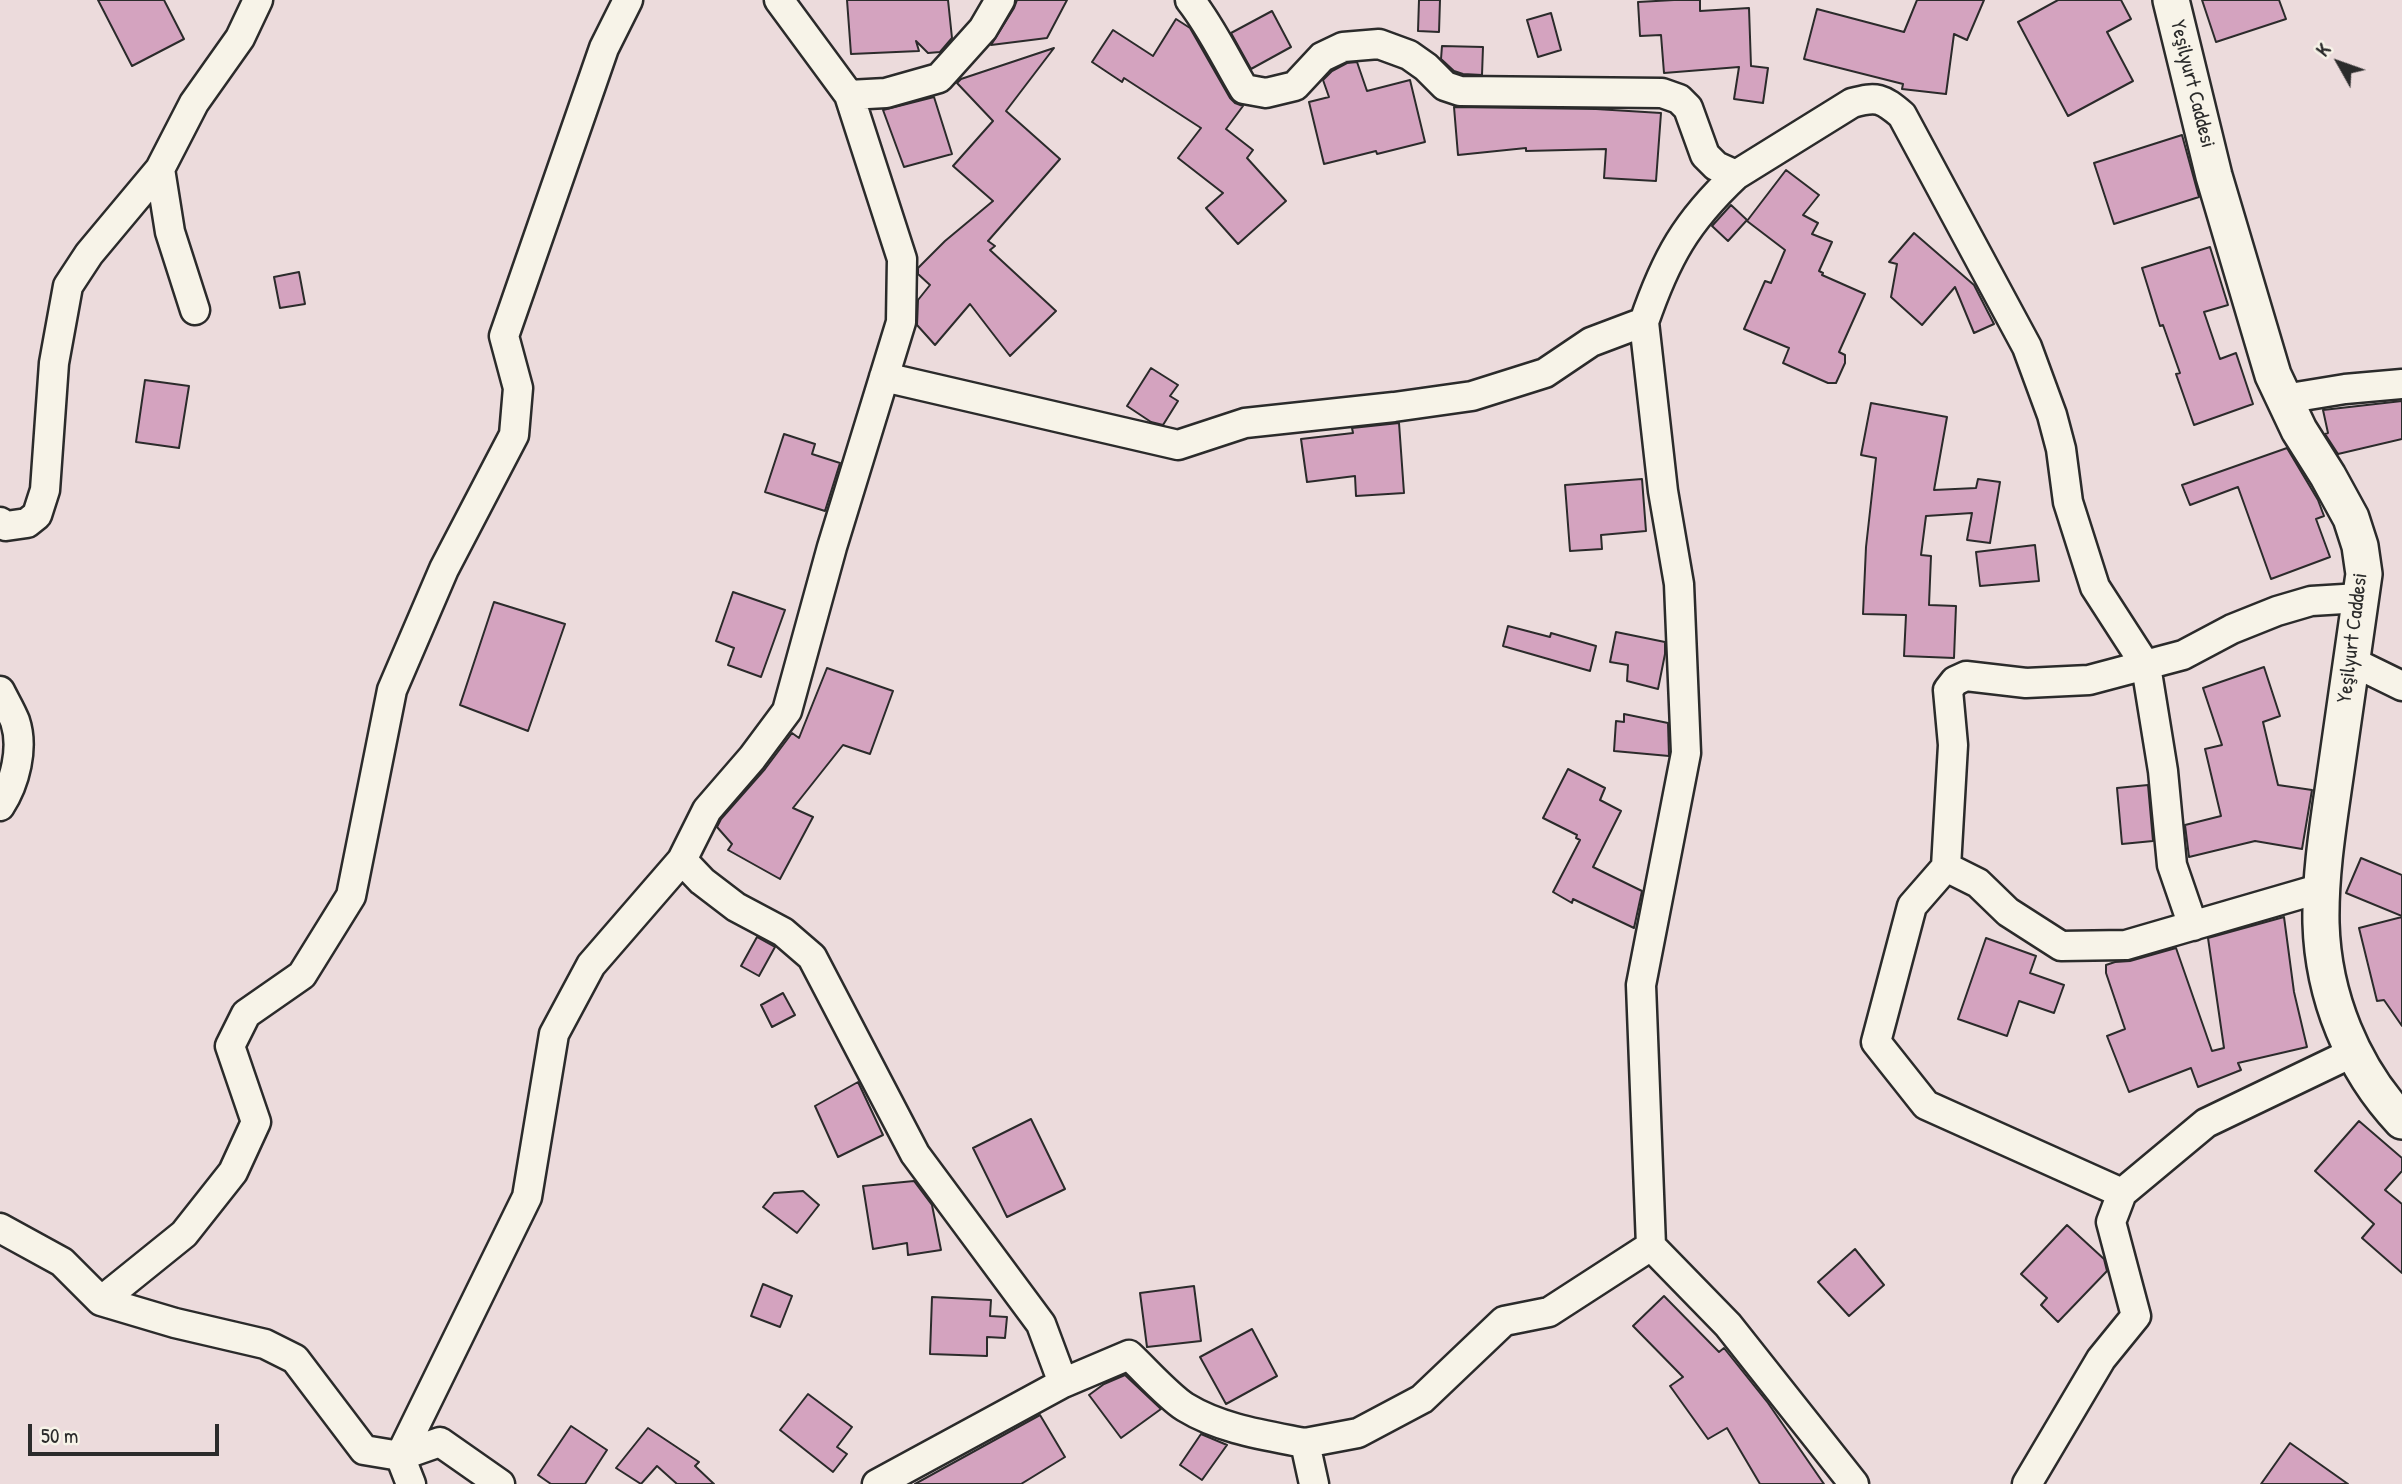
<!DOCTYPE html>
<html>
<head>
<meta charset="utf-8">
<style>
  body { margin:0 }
  #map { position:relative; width:2402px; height:1484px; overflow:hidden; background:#ecdbdc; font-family:"Patrick Hand",sans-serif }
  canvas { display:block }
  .north { position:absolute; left:2304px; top:28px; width:70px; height:70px; -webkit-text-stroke:5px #f7f3e8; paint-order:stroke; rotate:310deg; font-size:19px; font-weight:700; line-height:28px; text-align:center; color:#2b2b2b }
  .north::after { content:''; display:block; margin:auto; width:24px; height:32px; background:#2b2b2b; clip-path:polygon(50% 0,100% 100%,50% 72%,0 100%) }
  .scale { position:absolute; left:28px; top:1424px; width:191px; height:32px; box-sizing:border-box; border:4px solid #2b2b2b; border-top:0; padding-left:9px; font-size:21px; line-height:24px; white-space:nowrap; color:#2b2b2b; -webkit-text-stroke:5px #f7f3e8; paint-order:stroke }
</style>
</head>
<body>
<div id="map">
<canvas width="2402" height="1484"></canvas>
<div class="north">K</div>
<div class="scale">50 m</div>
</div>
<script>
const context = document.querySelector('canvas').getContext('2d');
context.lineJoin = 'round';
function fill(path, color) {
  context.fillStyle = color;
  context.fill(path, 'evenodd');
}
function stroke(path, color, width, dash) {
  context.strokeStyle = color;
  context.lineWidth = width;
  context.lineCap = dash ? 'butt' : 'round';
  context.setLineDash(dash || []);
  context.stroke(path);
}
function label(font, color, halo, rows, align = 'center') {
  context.font = font + ' "Patrick Hand",sans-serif';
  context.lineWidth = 5;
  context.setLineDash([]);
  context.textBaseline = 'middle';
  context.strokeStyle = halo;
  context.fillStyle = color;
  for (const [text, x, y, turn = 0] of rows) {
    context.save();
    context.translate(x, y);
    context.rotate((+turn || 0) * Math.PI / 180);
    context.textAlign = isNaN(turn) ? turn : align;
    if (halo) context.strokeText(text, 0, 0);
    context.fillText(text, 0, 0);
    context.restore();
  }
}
const building = new Path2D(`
  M 98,0 L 164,0 L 184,39 L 132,66 Z
  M 847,0 L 948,0 L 952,38 L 940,52 L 928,53 L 916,41 L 919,51 L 851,54 Z
  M 1017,0 L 1067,0 L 1047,38 L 991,45 L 1014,8 Z
  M 1419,0 L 1440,0 L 1439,32 L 1418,31 Z
  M 1674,0 L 1700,0 L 1700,11 L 1749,8 L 1751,66 L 1768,68 L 1763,103 L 1734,99 L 1739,67 L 1664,73 L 1661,35 L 1640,36 L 1638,2 Z
  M 1917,0 L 1984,0 L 1967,40 L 1954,34 L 1946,94 L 1902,89 L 1903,84 L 1804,59 L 1817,9 L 1904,32 Z
  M 2058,0 L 2121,0 L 2131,19 L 2107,32 L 2133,81 L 2068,116 L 2018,22 Z
  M 2202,0 L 2279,0 L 2286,19 L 2216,42 Z
  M 1272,11 L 1291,47 L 1251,69 L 1231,33 Z
  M 1551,13 L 1561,50 L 1538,57 L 1527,20 Z
  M 1176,19 L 1190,28 L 1230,98 L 1235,103 L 1243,106 L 1226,129 L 1253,150 L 1247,158 L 1286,201 L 1238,244 L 1206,208 L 1223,193 L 1178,158 L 1201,128 L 1124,78 L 1122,82 L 1092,62 L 1113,30 L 1153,56 Z
  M 1442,46 L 1483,47 L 1482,75 L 1463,74 L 1454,71 L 1441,59 Z
  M 1054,48 L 1006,111 L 1060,159 L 988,241 L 995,246 L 990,250 L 1056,311 L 1010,356 L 970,304 L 935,345 L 917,325 L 918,300 L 930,285 L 918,274 L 918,268 L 945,241 L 993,201 L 953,166 L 993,121 L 957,83 L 961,79 Z
  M 1357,62 L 1367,91 L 1410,80 L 1425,142 L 1377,154 L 1376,151 L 1324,164 L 1309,102 L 1329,97 L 1323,80 L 1332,71 L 1347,63 Z
  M 934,97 L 952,154 L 904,167 L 883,110 Z
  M 1454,107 L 1596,109 L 1661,113 L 1656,181 L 1604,178 L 1606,149 L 1526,151 L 1526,148 L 1458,155 Z
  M 2182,135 L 2199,197 L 2114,224 L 2094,163 Z
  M 1786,170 L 1819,195 L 1803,215 L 1818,223 L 1812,234 L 1832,242 L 1819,271 L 1823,273 L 1822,275 L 1865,294 L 1839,352 L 1845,355 L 1845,363 L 1836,383 L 1828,383 L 1783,363 L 1789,348 L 1744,329 L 1765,281 L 1771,283 L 1785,250 L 1747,221 Z
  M 1731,205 L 1747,220 L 1728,241 L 1712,226 Z
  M 1914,233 L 1974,285 L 1994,324 L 1974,333 L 1955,287 L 1922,325 L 1891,297 L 1897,264 L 1889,262 Z
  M 2210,247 L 2228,305 L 2204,312 L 2220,359 L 2236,353 L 2253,404 L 2194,425 L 2176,374 L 2180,373 L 2163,325 L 2160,326 L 2142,268 Z
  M 299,272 L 305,304 L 280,308 L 274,277 Z
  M 1151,368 L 1178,385 L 1170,396 L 1178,401 L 1163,425 L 1151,422 L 1127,406 Z
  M 145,380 L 189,386 L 179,448 L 136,442 Z
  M 2402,401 L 2402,439 L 2338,454 L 2325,434 L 2328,433 L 2323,410 Z
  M 1871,403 L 1947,417 L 1934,490 L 1976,488 L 1978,479 L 2000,482 L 1990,543 L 1967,540 L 1972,513 L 1926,516 L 1921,555 L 1931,556 L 1929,605 L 1956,606 L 1954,658 L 1904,656 L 1906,615 L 1863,614 L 1866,547 L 1876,458 L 1861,455 Z
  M 1399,423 L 1404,493 L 1356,496 L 1355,476 L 1307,482 L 1301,439 L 1353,433 L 1352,428 Z
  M 784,434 L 815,444 L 812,454 L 840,463 L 825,511 L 765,492 Z
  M 2287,448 L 2318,500 L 2324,516 L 2316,519 L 2330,557 L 2271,579 L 2238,487 L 2190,505 L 2182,485 Z
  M 1642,479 L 1646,531 L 1601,535 L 1602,549 L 1570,551 L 1565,485 Z
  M 2035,545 L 2039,581 L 1980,586 L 1976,552 Z
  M 733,592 L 785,610 L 761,677 L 728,665 L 734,648 L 716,641 Z
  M 494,602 L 565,624 L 528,731 L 460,705 Z
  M 1508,626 L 1550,637 L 1551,633 L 1596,646 L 1590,671 L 1503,646 Z
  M 1616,632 L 1665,642 L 1665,654 L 1658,689 L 1627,681 L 1628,665 L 1610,662 Z
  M 2264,667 L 2280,716 L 2263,722 L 2278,785 L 2312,790 L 2302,849 L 2255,841 L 2189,857 L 2185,825 L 2221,816 L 2205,749 L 2222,745 L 2203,688 Z
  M 827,668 L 893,691 L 870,754 L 843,745 L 793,808 L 813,817 L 780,879 L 728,850 L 732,844 L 717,827 L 721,819 L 765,769 L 792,733 L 799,738 Z
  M 1624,714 L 1668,723 L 1669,756 L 1614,751 L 1616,721 L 1624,722 Z
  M 1568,769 L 1605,788 L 1600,800 L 1621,811 L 1593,867 L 1642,891 L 1634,928 L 1573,899 L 1572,903 L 1553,892 L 1580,840 L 1576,838 L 1577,835 L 1543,818 Z
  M 2148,785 L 2153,841 L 2122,844 L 2117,788 Z
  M 2361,858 L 2402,875 L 2402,916 L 2346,893 Z
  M 2284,917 L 2294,992 L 2307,1047 L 2238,1063 L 2241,1070 L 2198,1087 L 2191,1068 L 2129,1092 L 2107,1036 L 2125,1029 L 2106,973 L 2106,965 L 2115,962 L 2130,961 L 2176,948 L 2212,1051 L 2224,1048 L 2208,938 Z
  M 2402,917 L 2402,1026 L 2384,1000 L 2377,1001 L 2359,928 Z
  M 757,937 L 775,947 L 759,976 L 741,966 Z
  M 1986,938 L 2036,956 L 2030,973 L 2064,985 L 2054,1013 L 2019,1001 L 2007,1036 L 1958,1019 Z
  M 783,993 L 795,1015 L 772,1027 L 761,1005 Z
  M 858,1082 L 883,1135 L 838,1157 L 815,1106 Z
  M 1031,1119 L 1065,1189 L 1007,1217 L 973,1148 Z
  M 2359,1121 L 2402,1158 L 2402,1171 L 2385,1190 L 2402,1204 L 2402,1273 L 2362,1238 L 2374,1224 L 2315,1171 Z
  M 914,1181 L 932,1205 L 941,1250 L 908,1255 L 907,1243 L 873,1249 L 863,1186 Z
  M 803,1191 L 819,1205 L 797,1233 L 763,1207 L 774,1193 Z
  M 2067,1225 L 2104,1259 L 2107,1271 L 2058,1322 L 2041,1305 L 2047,1298 L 2021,1274 Z
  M 1855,1249 L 1884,1285 L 1849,1316 L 1818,1282 Z
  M 763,1284 L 792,1296 L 780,1327 L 751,1316 Z
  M 1194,1286 L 1201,1341 L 1147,1347 L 1140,1293 Z
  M 1664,1296 L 1719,1352 L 1724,1348 L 1768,1403 L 1824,1484 L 1760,1484 L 1727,1428 L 1708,1439 L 1670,1386 L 1683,1377 L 1633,1326 Z
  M 932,1297 L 991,1300 L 990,1316 L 1007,1317 L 1005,1338 L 987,1337 L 987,1356 L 930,1354 Z
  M 1252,1329 L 1277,1376 L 1226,1404 L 1200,1357 Z
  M 1125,1375 L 1161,1409 L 1121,1438 L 1089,1395 L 1104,1384 Z
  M 808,1394 L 852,1427 L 837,1447 L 847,1454 L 833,1472 L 780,1430 Z
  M 1040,1415 L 1065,1457 L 1021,1484 L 915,1484 Z
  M 571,1426 L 607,1450 L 585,1484 L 551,1484 L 538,1475 Z
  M 648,1428 L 699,1462 L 695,1466 L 714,1484 L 677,1484 L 657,1466 L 641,1484 L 616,1468 Z
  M 1201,1434 L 1227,1445 L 1202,1480 L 1180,1465 Z
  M 2290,1443 L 2348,1484 L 2261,1484 Z`);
fill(building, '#d4a3bf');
stroke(building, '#2b2b2b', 2);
const minor = new Path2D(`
  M 779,0 L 849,95 L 902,259 L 901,322 L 832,547 L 787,711 L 752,758 L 707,810 L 682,860 L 702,881 L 736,907 L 783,932 L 812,957 L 915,1154 L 1041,1324 L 1063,1383
  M 1190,0 C 1212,28 1226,59 1244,89 L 1266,93 L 1295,86 L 1322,57 L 1343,47 L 1379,44 L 1409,55 L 1426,67 L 1445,86 L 1460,91 L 1662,93 L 1679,99 L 1688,108 L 1705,155 L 1716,166 L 1736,175 L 1852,103 C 1877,96 1882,98 1902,115 L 2027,347 L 2052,415 L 2061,449 L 2068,502 L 2095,587 L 2146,666 L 2163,771 L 2172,865 L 2193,926
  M 849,95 L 886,93 L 939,78 L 983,29 L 1000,0
  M 160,169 L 170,232 L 195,310
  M 1644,322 L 1663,491 L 1679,584 L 1686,753 L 1641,985 L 1651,1246 L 1728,1325 L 1854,1484
  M 884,377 L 1178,445 L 1245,423 L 1394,407 L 1472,396 L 1545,373 L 1591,342 L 1644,322 C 1666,258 1686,222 1736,175
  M 2284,399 L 2345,389 L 2402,384
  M 0,522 L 6,526 L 27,523 L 37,515 L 45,490 L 54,363 L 68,286 L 89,254 L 160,169 L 194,103 L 240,38 L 258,0
  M 2351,661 L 2402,686
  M 0,691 C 5,701 11,711 15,721 C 24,748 15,783 0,806
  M 1946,867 L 1978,883 L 2008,912 L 2061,946 L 2126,945 L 2322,888
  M 2122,1193 L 1926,1105 L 1876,1042 L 1912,906 L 1946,867 L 1953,745 L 1948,690 L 1955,681 L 1966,676 L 2026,683 L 2089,680 L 2183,655 L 2232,629 L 2277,611 L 2311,601 L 2360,598
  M 0,1228 L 62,1262 L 101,1301 L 175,1323 L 265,1344 L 295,1359 L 364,1450 L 400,1456 L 440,1442 L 500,1484
  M 101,1301 L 184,1234 L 233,1172 L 256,1122 L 230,1046 L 246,1014 L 302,975 L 351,896 L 392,690 L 444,569 L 514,435 L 518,388 L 504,336 L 604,48 L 628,0
  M 1305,1443 L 1358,1433 L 1422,1399 L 1504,1321 L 1549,1312 L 1651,1246
  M 411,1484 L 400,1456 L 527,1197 L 554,1034 L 591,965 L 682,860
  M 877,1484 L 1063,1383 L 1129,1355 C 1145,1370 1168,1396 1185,1407 C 1221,1429 1264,1435 1305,1443 L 1314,1484
  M 2027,1484 L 2101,1359 L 2136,1316 L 2111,1222 L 2122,1193 L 2206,1123 L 2354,1052`);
const major = new Path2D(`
  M 2171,0 L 2214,176 L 2273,375 L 2299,430 L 2328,476 L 2351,518 L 2360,546 L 2364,574 C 2355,639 2345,704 2336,770 C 2329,820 2320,872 2321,923 C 2323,996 2352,1068 2402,1121`);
stroke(minor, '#2b2b2b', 33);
stroke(major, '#2b2b2b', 40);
stroke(minor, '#f7f3e8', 28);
stroke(major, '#f7f3e8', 35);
label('21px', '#2b2b2b', '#f7f3e8', [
  ["Yeşilyurt Caddesi",2192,84,76],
  ["Yeşilyurt Caddesi",2353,638,-83]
]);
</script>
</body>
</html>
